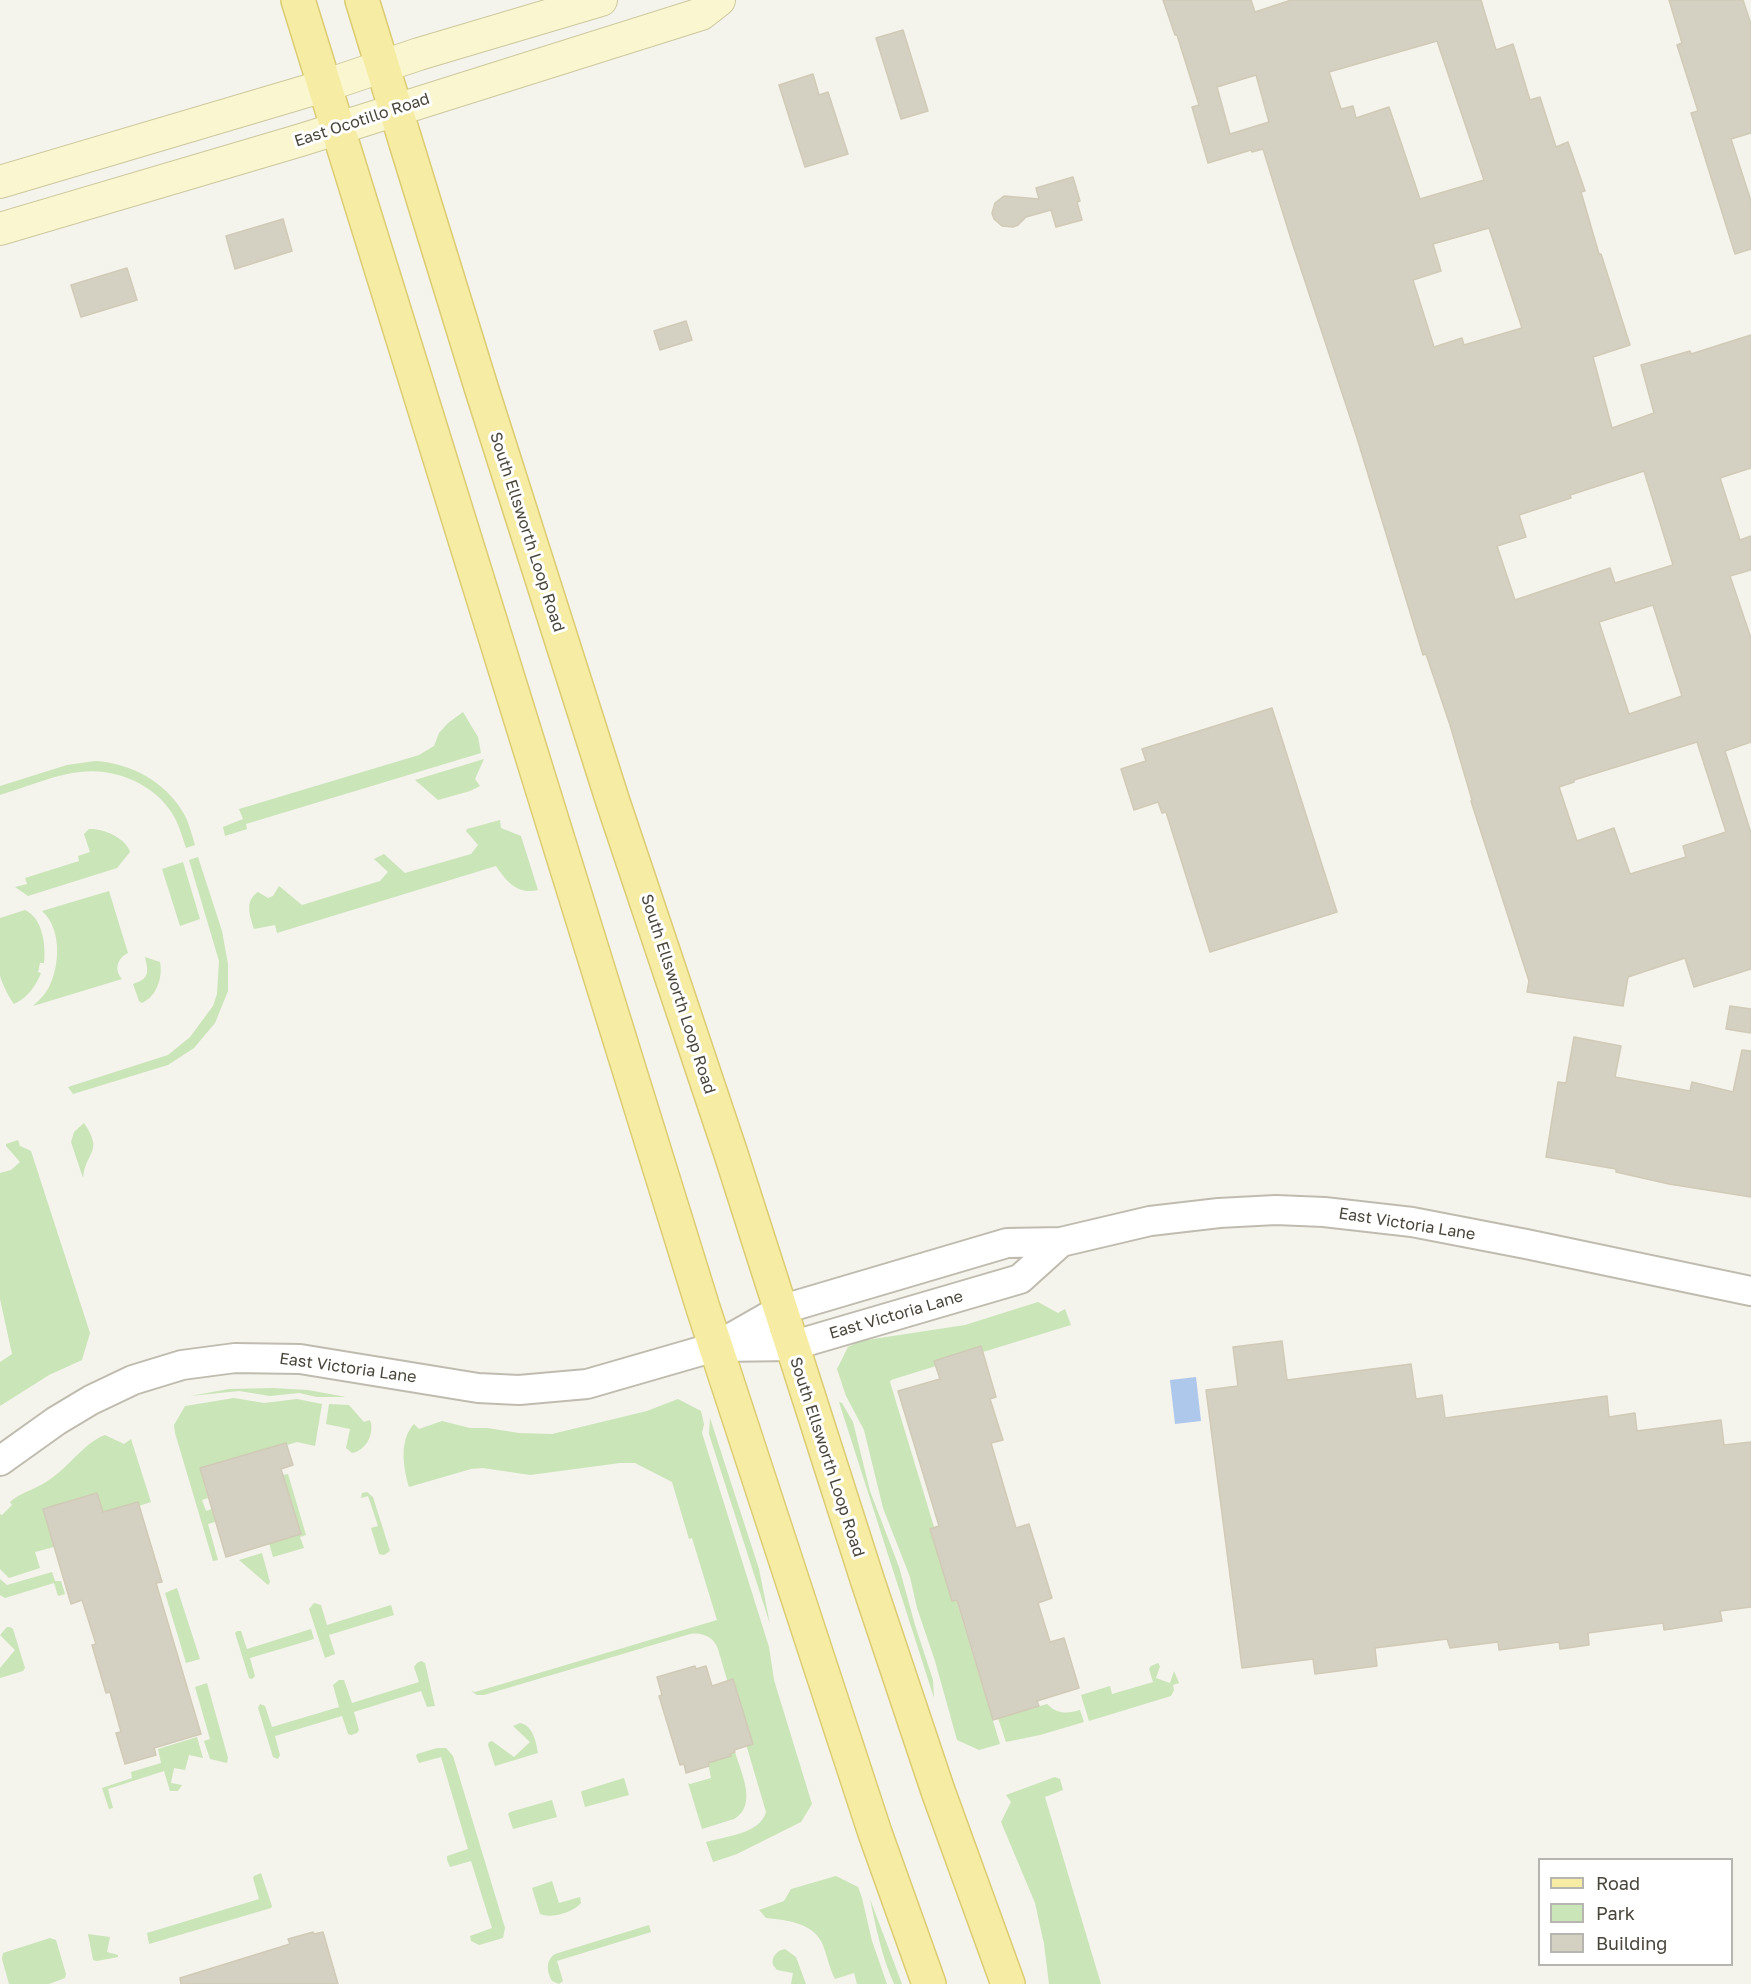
<!DOCTYPE html>
<html>
<head>
<meta charset="utf-8">
<style>
  body { margin:0 }
  #map { position:relative; width:1751px; height:1984px; overflow:hidden; background:#f4f3ec; font-family:"Golos Text",sans-serif }
  canvas { display:block }
  .legend { position:absolute; left:1538px; top:1858px; width:195px; height:108px; box-sizing:border-box; background:#fff; border:2px solid #b6b5b0; margin:0; padding:8px 10px; list-style:none; font-size:18px; color:#48453a }
  .legend li { display:flex; align-items:center; gap:12px; height:30px }
  .legend b { width:30px; border:2px solid #b6b5b0 }
</style>
</head>
<body>
<div id="map">
<canvas width="1751" height="1984"></canvas>
<ul class="legend">
<li><b style="height:8px;background:#f6eca3"></b>Road</li>
<li><b style="height:16px;background:#cae5b8"></b>Park</li>
<li><b style="height:16px;background:#d5d1c2"></b>Building</li>
</ul>
</div>
<script>
const context = document.querySelector('canvas').getContext('2d');
context.lineJoin = 'round';
function fill(path, color) {
  context.fillStyle = color;
  context.fill(path, 'evenodd');
}
function stroke(path, color, width, dash) {
  context.strokeStyle = color;
  context.lineWidth = width;
  context.lineCap = dash ? 'butt' : 'round';
  context.setLineDash(dash || []);
  context.stroke(path);
}
function label(font, color, halo, rows, align = 'center') {
  context.font = font + ' "Golos Text",sans-serif';
  context.lineWidth = 6;
  context.setLineDash([]);
  context.textBaseline = 'middle';
  context.strokeStyle = halo;
  context.fillStyle = color;
  for (const [text, x, y, turn = 0] of rows) {
    context.save();
    context.translate(x, y);
    context.rotate((+turn || 0) * Math.PI / 180);
    context.textAlign = isNaN(turn) ? turn : align;
    if (halo) context.strokeText(text, 0, 0);
    context.fillText(text, 0, 0);
    context.restore();
  }
}
fill(new Path2D(`
  M 463,712 L 478,737 L 481,753 L 246,824 L 247,829 L 225,836 L 223,827 L 243,819 L 239,809 L 419,755 L 434,746 L 439,733 L 448,723 Z
  M 484,759 L 475,779 L 480,786 L 470,791 L 438,800 L 415,780 Z
  M 95,761 C 131,763 166,782 184,814 C 189,823 192,835 195,845 L 186,848 C 182,836 179,824 172,813 C 154,784 114,767 80,772 C 57,774 23,788 0,795 L 0,786 L 67,765 Z
  M 500,820 L 501,828 L 521,836 L 538,890 C 517,895 506,881 496,866 L 277,933 L 275,925 L 254,929 C 250,916 244,901 258,892 L 268,898 L 273,896 L 279,886 L 302,905 L 380,881 L 388,872 L 374,859 L 384,854 L 405,873 L 471,854 L 478,845 L 466,831 L 467,829 Z
  M 89,829 C 103,828 126,838 130,852 L 117,868 L 28,896 L 15,887 L 27,884 L 25,878 L 79,861 L 78,856 L 90,852 L 84,834 Z
  M 198,857 L 222,931 L 228,964 L 228,991 L 215,1023 L 194,1048 L 168,1065 L 73,1094 L 68,1087 L 168,1055 L 190,1037 L 213,1006 L 217,994 L 219,961 L 189,860 Z
  M 183,862 L 200,919 L 180,926 L 162,869 Z
  M 109,891 L 128,953 C 117,958 114,970 122,979 L 33,1006 C 39,1000 45,995 49,987 C 60,965 62,929 42,911 Z
  M 25,910 C 43,918 46,946 44,963 L 40,963 L 38,972 L 41,973 C 36,986 27,998 14,1004 C 10,999 1,982 0,975 C 0,957 0,936 0,918 Z
  M 145,957 L 160,962 C 163,977 157,996 142,1003 L 139,1001 L 133,984 C 151,978 148,971 145,957 Z
  M 84,1123 C 104,1153 86,1150 83,1178 L 71,1142 L 74,1132 Z
  M 18,1140 L 20,1146 L 31,1151 L 90,1333 L 82,1360 L 49,1375 L 0,1406 L 0,1362 L 12,1354 L 0,1299 L 0,1173 L 11,1170 L 20,1162 L 6,1146 L 6,1144 Z
  M 1038,1302 L 1058,1313 L 1065,1309 L 1071,1325 L 983,1352 L 981,1347 L 935,1361 L 936,1366 L 891,1380 L 890,1382 L 1000,1744 L 979,1750 L 957,1740 L 935,1661 L 917,1608 L 910,1577 L 883,1508 L 864,1430 L 846,1396 L 837,1369 L 848,1347 L 860,1341 L 965,1325 Z
  M 273,1388 L 308,1390 L 346,1397 L 317,1397 L 299,1393 L 270,1396 L 239,1391 L 190,1396 L 229,1389 Z
  M 234,1398 L 264,1403 L 297,1399 L 322,1404 L 315,1446 L 297,1442 L 287,1445 L 286,1443 L 200,1468 L 208,1498 L 202,1500 L 206,1511 L 212,1509 L 215,1522 L 208,1524 L 218,1560 L 213,1561 L 175,1433 L 174,1425 L 185,1406 Z
  M 678,1399 L 701,1411 L 704,1424 L 702,1433 L 769,1647 L 774,1680 L 812,1804 L 801,1822 L 737,1854 L 713,1862 L 706,1842 C 726,1836 760,1834 766,1812 L 718,1649 C 714,1637 702,1632 690,1634 L 484,1695 L 477,1695 L 471,1691 L 475,1692 L 717,1620 L 692,1538 L 689,1539 L 672,1482 L 635,1463 L 620,1463 L 530,1475 L 483,1468 L 471,1469 L 409,1487 C 403,1467 399,1440 414,1424 L 419,1429 L 442,1421 L 470,1428 L 487,1428 L 519,1433 L 552,1434 L 647,1411 Z
  M 839,1402 L 842,1403 L 853,1422 L 870,1491 L 899,1567 L 915,1625 L 933,1680 L 934,1698 Z
  M 329,1404 L 349,1405 L 364,1422 L 370,1420 C 375,1433 366,1451 352,1453 L 346,1448 L 350,1429 L 326,1424 Z
  M 710,1418 L 759,1569 L 770,1624 L 709,1434 Z
  M 105,1435 L 124,1444 L 131,1439 L 151,1502 L 139,1506 L 138,1502 L 103,1512 L 97,1493 L 44,1509 L 54,1547 L 35,1552 L 40,1568 L 9,1578 L 0,1569 L 0,1514 L 2,1515 L 12,1505 L 10,1502 C 21,1492 34,1490 46,1482 C 68,1469 82,1444 105,1435 Z
  M 288,1474 L 306,1535 L 300,1537 L 304,1548 L 273,1557 L 269,1543 L 301,1534 L 283,1475 Z
  M 367,1492 L 373,1497 L 390,1551 L 384,1555 L 379,1554 L 371,1528 L 378,1526 L 368,1496 L 361,1498 L 362,1493 Z
  M 262,1553 L 270,1582 L 268,1585 L 239,1560 Z
  M 52,1572 L 55,1581 L 61,1581 L 65,1594 L 58,1596 L 54,1583 L 5,1598 L 0,1595 L 0,1579 L 7,1585 Z
  M 177,1588 L 200,1659 L 186,1663 L 165,1593 Z
  M 314,1603 L 321,1605 L 327,1625 L 391,1605 L 394,1615 L 329,1635 L 335,1654 L 325,1658 L 309,1609 Z
  M 7,1627 L 10,1627 L 13,1629 L 25,1668 L 23,1671 L 0,1678 L 0,1668 L 15,1650 L 0,1635 Z
  M 311,1629 L 314,1639 L 250,1658 L 255,1676 L 252,1679 L 249,1678 L 235,1633 L 237,1631 L 241,1631 L 247,1649 Z
  M 421,1661 L 425,1663 L 435,1706 L 427,1707 L 421,1691 L 354,1712 L 359,1730 L 357,1733 L 351,1735 L 348,1734 L 342,1716 L 275,1736 L 280,1755 L 278,1759 L 273,1757 L 258,1708 L 260,1704 L 265,1706 L 272,1727 L 339,1707 L 333,1685 L 339,1680 L 344,1680 L 352,1703 L 419,1682 L 414,1667 L 417,1663 Z
  M 1158,1663 L 1160,1666 L 1156,1678 L 1170,1683 L 1174,1671 L 1179,1683 L 1173,1685 L 1174,1690 L 1171,1696 L 1089,1721 L 1081,1695 L 1110,1686 L 1112,1694 L 1153,1682 L 1149,1669 L 1151,1666 Z
  M 207,1683 L 228,1758 L 227,1763 L 210,1759 L 204,1741 L 210,1739 L 195,1687 Z
  M 1047,1704 C 1057,1714 1067,1714 1080,1710 L 1084,1722 L 1040,1735 L 1006,1742 L 998,1718 Z
  M 520,1723 C 533,1725 536,1742 538,1753 L 495,1766 L 488,1745 L 489,1742 L 492,1741 L 514,1757 L 530,1742 L 513,1726 Z
  M 197,1737 L 203,1758 L 189,1755 L 185,1770 L 174,1768 L 171,1783 L 182,1785 L 178,1791 L 170,1791 L 164,1771 L 108,1789 L 113,1808 L 109,1809 L 102,1788 L 132,1778 L 131,1772 L 161,1763 L 158,1749 Z
  M 437,1748 L 446,1748 L 453,1756 L 505,1928 L 503,1938 L 479,1945 L 471,1941 L 470,1936 L 492,1928 L 471,1861 L 450,1867 L 447,1860 L 447,1856 L 468,1849 L 441,1757 L 419,1763 L 416,1756 L 417,1754 Z
  M 735,1752 C 741,1773 758,1805 734,1819 L 702,1829 L 688,1783 L 690,1784 L 711,1778 L 708,1763 L 730,1756 L 730,1754 Z
  M 1055,1777 L 1060,1779 L 1063,1790 L 1045,1797 L 1101,1984 L 1049,1984 L 1044,1944 L 1035,1903 L 1001,1822 L 1011,1802 L 1006,1795 Z
  M 624,1778 L 629,1795 L 585,1807 L 581,1792 L 582,1791 Z
  M 552,1800 L 557,1817 L 513,1829 L 508,1814 L 510,1812 Z
  M 261,1873 L 272,1906 L 271,1908 L 149,1944 L 147,1933 L 259,1899 L 253,1878 L 254,1876 Z
  M 836,1876 L 858,1887 L 862,1898 L 872,1941 L 887,1984 L 857,1984 L 854,1973 L 835,1979 C 829,1968 827,1954 822,1943 C 812,1922 785,1920 766,1918 L 759,1910 L 784,1901 L 791,1889 Z
  M 552,1881 L 559,1903 L 580,1897 L 581,1903 C 574,1912 551,1919 540,1914 L 532,1888 Z
  M 870,1899 L 902,1984 L 894,1984 C 882,1957 876,1928 870,1899 Z
  M 649,1925 L 651,1932 L 557,1961 L 563,1981 L 559,1984 L 552,1981 C 547,1972 545,1961 555,1954 Z
  M 88,1934 L 110,1937 L 107,1952 L 118,1955 L 118,1957 L 97,1961 L 93,1960 Z
  M 50,1938 L 56,1940 L 66,1974 L 65,1978 L 49,1984 L 9,1984 L 2,1959 L 3,1953 Z
  M 785,1949 L 796,1957 L 806,1984 L 791,1984 L 793,1973 L 777,1970 L 773,1965 C 771,1957 777,1950 785,1949 Z`), '#cae5b8');
fill(new Path2D(`
  M 1196,1377 L 1201,1421 L 1175,1424 L 1170,1380 Z`), '#aec8eb');
const building = new Path2D(`
  M 1163,0 L 1251,0 L 1255,12 L 1291,0 L 1481,0 L 1496,50 L 1513,44 L 1530,100 L 1540,97 L 1556,147 L 1568,142 L 1585,191 L 1581,192 L 1599,254 L 1601,254 L 1630,345 L 1593,357 L 1612,428 L 1654,413 L 1641,365 L 1690,351 L 1691,354 L 1751,335 L 1751,468 L 1720,478 L 1740,540 L 1751,536 L 1751,570 L 1730,576 L 1751,638 L 1751,742 L 1725,751 L 1751,833 L 1751,969 L 1694,987 L 1685,958 L 1628,977 L 1623,1006 L 1527,992 L 1529,981 L 1471,801 L 1472,800 L 1450,725 L 1426,654 L 1423,655 L 1357,438 L 1291,239 L 1263,149 L 1252,152 L 1251,150 L 1208,163 L 1192,107 L 1199,105 L 1177,35 L 1175,35 ZM 1437,41 L 1484,180 L 1420,199 L 1389,107 L 1356,118 L 1353,106 L 1341,109 L 1329,72 ZM 1256,75 L 1269,122 L 1230,134 L 1217,87 ZM 1489,228 L 1522,328 L 1464,345 L 1462,338 L 1434,347 L 1413,280 L 1441,271 L 1433,244 ZM 1644,471 L 1673,565 L 1615,583 L 1610,568 L 1515,600 L 1497,546 L 1526,537 L 1519,515 L 1571,498 L 1570,495 ZM 1653,605 L 1682,696 L 1629,714 L 1599,622 ZM 1697,742 L 1726,832 L 1683,846 L 1686,857 L 1630,874 L 1614,828 L 1577,841 L 1559,787 L 1574,782 L 1574,780 Z
  M 1669,0 L 1743,0 L 1751,24 L 1751,133 L 1731,139 L 1751,201 L 1751,249 L 1735,254 L 1691,113 L 1698,111 L 1677,45 L 1682,43 Z
  M 903,30 L 928,111 L 901,119 L 876,38 Z
  M 813,74 L 819,95 L 828,92 L 848,154 L 805,167 L 779,85 Z
  M 1073,177 L 1080,201 L 1077,202 L 1082,220 L 1056,227 L 1051,210 L 1026,217 L 1018,225 L 1013,227 L 1002,226 L 994,219 L 992,213 L 995,203 L 1004,196 L 1039,199 L 1036,188 Z
  M 283,219 L 292,251 L 235,269 L 226,236 Z
  M 127,268 L 137,300 L 81,317 L 71,285 Z
  M 686,321 L 692,340 L 660,350 L 654,331 Z
  M 1272,708 L 1337,912 L 1210,952 L 1166,812 L 1162,813 L 1158,802 L 1134,810 L 1121,769 L 1146,761 L 1142,749 Z
  M 1730,1006 L 1751,1009 L 1751,1033 L 1726,1029 Z
  M 1574,1037 L 1621,1046 L 1615,1077 L 1690,1091 L 1692,1082 L 1733,1092 L 1742,1050 L 1751,1051 L 1751,1197 L 1669,1184 L 1616,1172 L 1616,1169 L 1546,1157 L 1558,1082 L 1566,1083 Z
  M 1282,1341 L 1287,1380 L 1411,1364 L 1416,1399 L 1442,1395 L 1445,1418 L 1607,1396 L 1609,1417 L 1635,1413 L 1637,1431 L 1721,1420 L 1724,1445 L 1751,1442 L 1751,1607 L 1720,1611 L 1722,1621 L 1664,1630 L 1663,1623 L 1588,1633 L 1589,1645 L 1560,1649 L 1559,1642 L 1499,1650 L 1498,1642 L 1450,1648 L 1447,1639 L 1375,1648 L 1377,1666 L 1315,1674 L 1313,1659 L 1242,1668 L 1206,1390 L 1238,1386 L 1233,1347 Z
  M 981,1346 L 996,1397 L 990,1399 L 1003,1440 L 991,1443 L 1016,1528 L 1029,1524 L 1052,1598 L 1038,1603 L 1050,1642 L 1064,1638 L 1079,1688 L 1037,1701 L 1039,1706 L 993,1720 L 957,1600 L 952,1601 L 930,1529 L 939,1526 L 898,1391 L 940,1379 L 934,1361 Z
  M 286,1443 L 293,1465 L 281,1469 L 301,1534 L 226,1557 L 200,1468 Z
  M 97,1493 L 103,1512 L 138,1502 L 162,1582 L 156,1583 L 201,1734 L 154,1748 L 156,1755 L 125,1764 L 116,1733 L 121,1732 L 110,1692 L 106,1693 L 92,1645 L 96,1644 L 82,1600 L 71,1604 L 43,1509 Z
  M 695,1666 L 696,1669 L 706,1666 L 712,1686 L 733,1679 L 753,1744 L 734,1750 L 735,1752 L 730,1754 L 731,1756 L 708,1763 L 709,1766 L 686,1773 L 684,1764 L 680,1765 L 659,1696 L 662,1695 L 657,1677 Z
  M 313,1932 L 314,1934 L 323,1932 L 338,1984 L 181,1984 L 180,1978 L 290,1944 L 288,1939 Z`);
fill(building, '#d5d1c2');
stroke(building, '#d0cab6', 1.5);
const tertiary = new Path2D(`
  M 718,1347 L 791,1346 L 1020,1279 L 1061,1242
  M 0,1461 L 56,1421 L 91,1400 L 133,1380 L 182,1365 L 235,1358 L 300,1359 L 478,1388 L 519,1390 L 587,1384 L 715,1347 L 780,1310 L 1007,1243 L 1061,1242 L 1150,1221 L 1219,1213 L 1276,1210 L 1324,1212 L 1412,1222 L 1526,1244 L 1751,1291`);
const secondary = new Path2D(`
  M 0,182 L 324,86 L 419,54 L 601,0
  M 0,229 L 301,140 L 701,14 L 719,0`);
const primary = new Path2D(`
  M 298,0 L 703,1308 L 875,1833 L 929,1984
  M 362,0 L 481,387 L 613,802 L 730,1151 L 868,1582 L 938,1791 L 1008,1984`);
stroke(tertiary, '#bfbcaf', 32);
stroke(secondary, '#cdc89d', 34);
stroke(primary, '#dbcc73', 36);
stroke(tertiary, '#fff', 28);
stroke(secondary, '#faf7d0', 32);
stroke(primary, '#f6eca3', 33);
label('16px', '#48453a', '#fff', [
  ["East Ocotillo Road",362,120,-18],
  ["South Ellsworth Loop Road",527,532,72],
  ["South Ellsworth Loop Road",678,994,72],
  ["East Victoria Lane",1407,1224,9],
  ["East Victoria Lane",896,1315,-16],
  ["East Victoria Lane",348,1368,8],
  ["South Ellsworth Loop Road",827,1457,72]
]);
</script>
</body>
</html>
